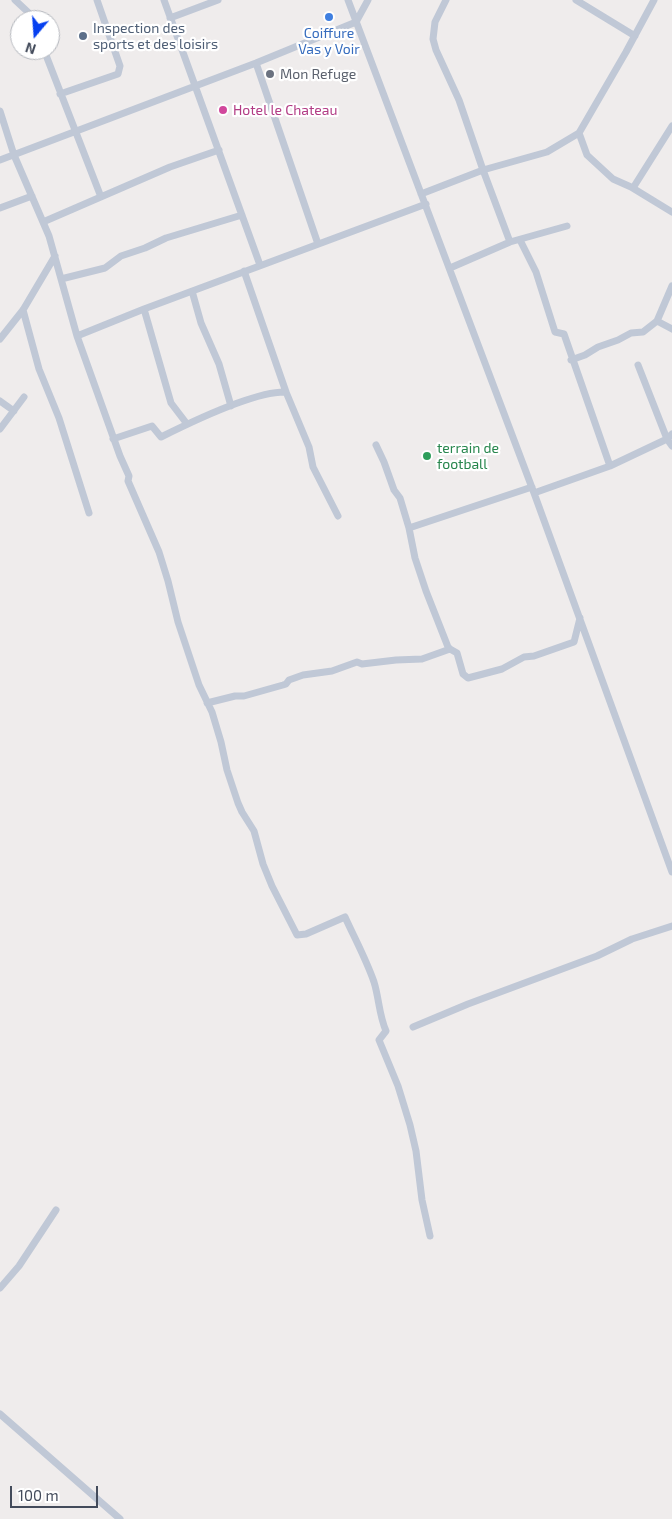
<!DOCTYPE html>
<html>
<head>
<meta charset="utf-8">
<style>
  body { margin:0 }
  #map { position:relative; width:672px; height:1519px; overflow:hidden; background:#efecec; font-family:"Exo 2",sans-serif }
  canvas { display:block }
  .north { position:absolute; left:10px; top:10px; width:50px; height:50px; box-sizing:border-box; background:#fff; border:1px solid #b4b7bd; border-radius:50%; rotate:198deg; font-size:14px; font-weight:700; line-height:20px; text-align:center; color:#434b5b }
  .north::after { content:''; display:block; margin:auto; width:18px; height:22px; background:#0640f0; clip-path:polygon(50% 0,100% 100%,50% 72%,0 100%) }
  .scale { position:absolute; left:10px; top:1486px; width:88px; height:22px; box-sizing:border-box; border:2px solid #434b5b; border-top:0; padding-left:6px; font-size:15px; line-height:18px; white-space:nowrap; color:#434b5b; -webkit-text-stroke:4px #fff; paint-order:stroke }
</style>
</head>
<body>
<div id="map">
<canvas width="672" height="1519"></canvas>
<div class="north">N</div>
<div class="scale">100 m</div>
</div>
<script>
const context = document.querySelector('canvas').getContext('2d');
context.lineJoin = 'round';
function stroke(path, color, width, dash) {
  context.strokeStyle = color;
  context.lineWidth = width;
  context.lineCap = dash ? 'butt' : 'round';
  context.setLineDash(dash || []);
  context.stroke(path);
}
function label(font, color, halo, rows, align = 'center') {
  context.font = font + ' "Exo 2",sans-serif';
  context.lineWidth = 4.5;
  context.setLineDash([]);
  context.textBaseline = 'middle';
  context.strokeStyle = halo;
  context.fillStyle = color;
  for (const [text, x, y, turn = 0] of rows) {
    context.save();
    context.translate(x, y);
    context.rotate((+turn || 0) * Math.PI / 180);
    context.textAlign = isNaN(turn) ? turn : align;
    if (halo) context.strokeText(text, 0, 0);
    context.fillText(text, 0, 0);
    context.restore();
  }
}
stroke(new Path2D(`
  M 15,0 L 30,14 L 32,20
  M 164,0 L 260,265
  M 348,0 L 534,493 L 672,872
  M 446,0 L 435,22 L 433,39 L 436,50 L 459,100 L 483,170 L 510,242
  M 576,0 L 635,36
  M 170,18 L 218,0
  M 44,50 L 101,197
  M 256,63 L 318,244
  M 60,94 L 118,74 L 120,66 L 97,0
  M 0,111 L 14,155 L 49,236 L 77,336 L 120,456 L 129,476 L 128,481 L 159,552 L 168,581 L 178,622 L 199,685 L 212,712 L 221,742 L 227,770 L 238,803 L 242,812 L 254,831 L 263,864 L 272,886 L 297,935 L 306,934 L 345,917 C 355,939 366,959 374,982 C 379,998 379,1015 386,1031 L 379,1040 L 398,1086 L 410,1125 L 416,1151 L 422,1200 L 430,1236
  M 579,133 L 587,155 L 613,179 L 631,187 L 672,212
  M 0,160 L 256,63 L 356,22 L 368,0
  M 633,188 L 672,126
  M 421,194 L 483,170 L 547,152 L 579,133 L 626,52 L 654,0
  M 0,208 L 32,196
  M 43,222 L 170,167 L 219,150
  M 520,240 L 536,272 L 555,332 L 564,334 L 610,466
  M 450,268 L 510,242 L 567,226
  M 244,271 L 286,392 L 309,447 L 313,467 L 338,516
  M 61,279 L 105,268 L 121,256 L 145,248 L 166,238 L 242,215
  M 192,291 L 201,323 L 219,364 L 231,406
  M 144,309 L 171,403 L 187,424
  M 23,310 L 39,369 L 59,418 L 89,513
  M 657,321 L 672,329
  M 77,336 L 144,309 L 426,204
  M 0,339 L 23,310 L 55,256
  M 571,360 L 585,355 L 598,347 L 618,340 L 631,333 L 643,332 L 657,321 L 672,286
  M 638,365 L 667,439 L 672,446
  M 0,401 L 14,411
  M 0,429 L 24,397
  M 113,439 L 152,426 L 161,437 C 191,422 255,391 286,392
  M 376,445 L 384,462 L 394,490 L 400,498 L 409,528 L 415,558 L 426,591 L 448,647 L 450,649 L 457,653 L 463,674 L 468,678 L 502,669 L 524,657 L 534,656 L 574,642 L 580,618
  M 534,493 L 610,466 L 667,439 L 672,434
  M 409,528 L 532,487
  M 207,703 L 235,696 L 244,696 L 283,685 L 286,684 L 289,680 L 303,675 L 332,671 L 357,662 L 362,664 L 396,660 L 422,659 L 450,649
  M 413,1027 L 468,1004 L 597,956 L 632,939 L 672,926
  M 0,1288 L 19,1266 L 56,1210
  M 0,1414 L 120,1519`), '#c0c8d6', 7);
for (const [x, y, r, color] of [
  [329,17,5,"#3f7fe0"],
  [83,36,5,"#5c6f8a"],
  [270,74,5,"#6b7280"],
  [223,110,5,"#d1479c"],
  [427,456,5,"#2e9e5b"]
]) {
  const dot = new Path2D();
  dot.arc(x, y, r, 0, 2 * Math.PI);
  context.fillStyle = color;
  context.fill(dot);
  stroke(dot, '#fff', 2);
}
label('14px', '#4e5e75', '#fff', [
  ["Inspection des",93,28],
  ["sports et des loisirs",93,44]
], 'left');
label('14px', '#366cbe', '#fff', [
  ["Coiffure",329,33],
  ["Vas y Voir",329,49]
]);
label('14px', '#5b616d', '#fff', [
  ["Mon Refuge",280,74]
], 'left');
label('14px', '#b23c85', '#fff', [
  ["Hotel le Chateau",233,110]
], 'left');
label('14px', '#27864d', '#fff', [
  ["terrain de",437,448],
  ["football",437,464]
], 'left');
</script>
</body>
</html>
